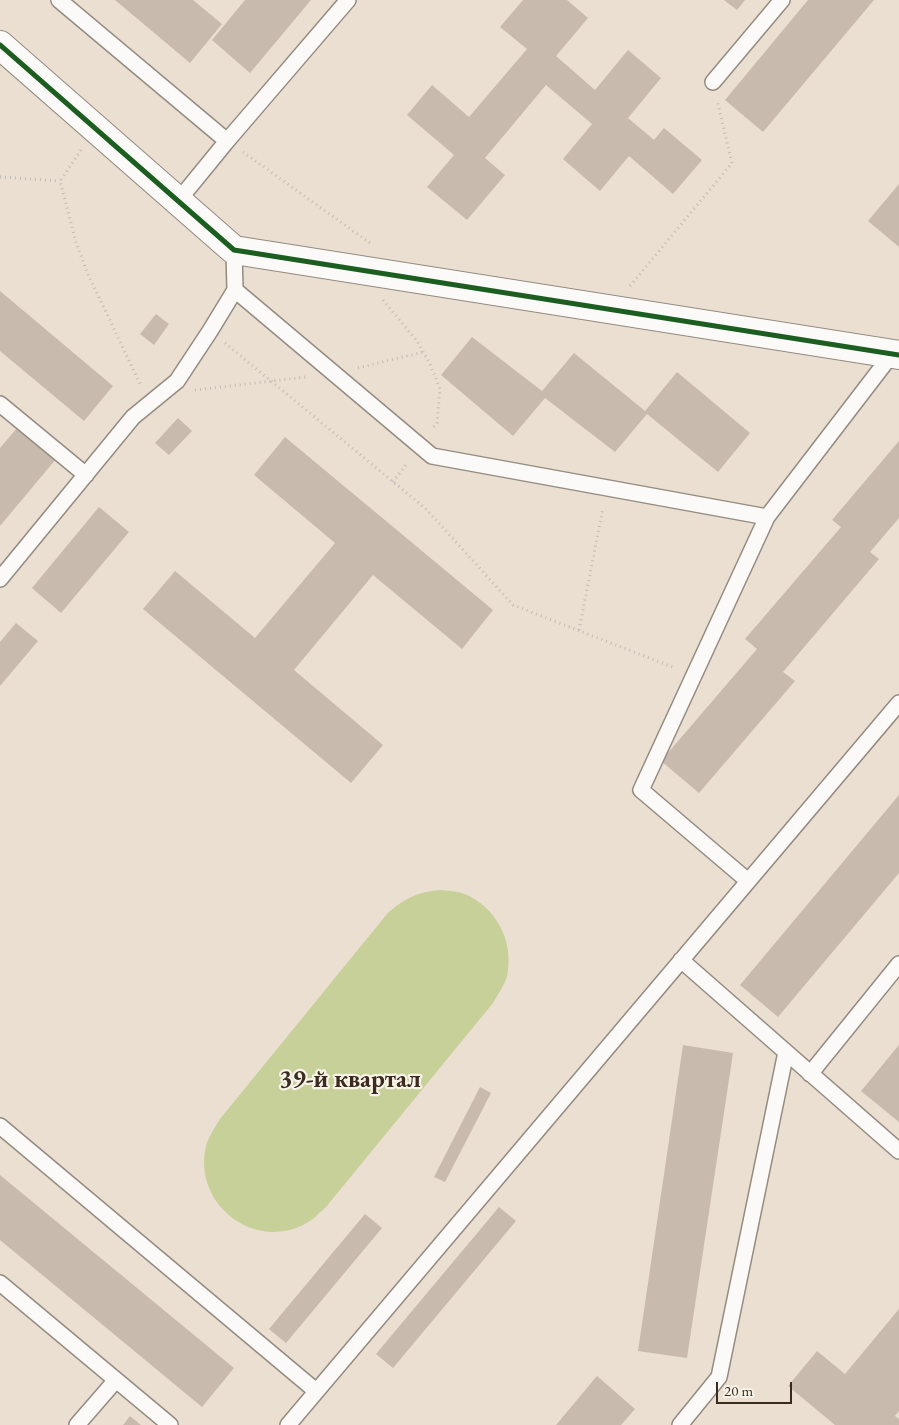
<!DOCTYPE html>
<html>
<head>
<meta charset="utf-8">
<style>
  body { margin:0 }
  #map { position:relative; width:899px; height:1425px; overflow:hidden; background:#eadfd0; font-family:"EB Garamond",serif }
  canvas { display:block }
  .scale { position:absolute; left:716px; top:1382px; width:76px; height:22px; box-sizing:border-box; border:2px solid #3b2a1e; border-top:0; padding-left:6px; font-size:15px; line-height:18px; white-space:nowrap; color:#3b2a1e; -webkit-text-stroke:4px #f7f3e8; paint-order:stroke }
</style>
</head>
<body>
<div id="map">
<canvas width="899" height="1425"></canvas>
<div class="scale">20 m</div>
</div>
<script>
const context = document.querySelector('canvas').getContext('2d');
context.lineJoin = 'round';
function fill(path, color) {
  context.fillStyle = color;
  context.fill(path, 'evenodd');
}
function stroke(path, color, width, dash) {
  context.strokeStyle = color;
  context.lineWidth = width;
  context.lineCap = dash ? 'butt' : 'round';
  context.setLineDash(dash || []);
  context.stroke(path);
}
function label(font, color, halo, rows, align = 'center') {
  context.font = font + ' "EB Garamond",serif';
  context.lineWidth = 4.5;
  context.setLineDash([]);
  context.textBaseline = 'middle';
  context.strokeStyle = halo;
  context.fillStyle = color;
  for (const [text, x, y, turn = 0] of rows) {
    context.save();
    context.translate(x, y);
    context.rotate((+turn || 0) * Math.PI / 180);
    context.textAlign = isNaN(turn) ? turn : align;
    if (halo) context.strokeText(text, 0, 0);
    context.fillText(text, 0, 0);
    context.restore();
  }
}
fill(new Path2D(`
  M 441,890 C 452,891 462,892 471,897 C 499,912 514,945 507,976 C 504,986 498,994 493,1003 L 326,1207 C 318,1214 311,1222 301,1226 C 249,1249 193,1201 206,1146 C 209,1136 215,1127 220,1119 L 387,914 C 405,898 417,892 441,890 Z`), '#c6d098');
fill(new Path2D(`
  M 115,0 L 193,0 L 222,24 L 190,63 Z
  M 245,0 L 311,0 L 250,73 L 212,40 Z
  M 523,0 L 567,0 L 588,18 L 556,56 L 595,90 L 628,50 L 661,78 L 628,118 L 654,140 L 664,128 L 702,160 L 673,194 L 629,156 L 600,191 L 563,159 L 592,124 L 546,85 L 485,158 L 505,175 L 467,220 L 427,187 L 454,155 L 407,115 L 432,85 L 469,117 L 527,49 L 500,27 Z
  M 724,0 L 745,0 L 737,10 Z
  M 808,0 L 874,0 L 763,132 L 725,100 Z
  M 899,184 L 899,247 L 868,221 Z
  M 0,291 L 113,386 L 84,421 L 0,351 Z
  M 156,314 L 169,324 L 154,345 L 140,334 Z
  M 472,337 L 542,391 L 574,353 L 645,411 L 677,372 L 750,433 L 718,472 L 647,414 L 615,452 L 545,398 L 513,436 L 441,375 Z
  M 178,418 L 192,431 L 169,455 L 155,443 Z
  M 18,427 L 56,459 L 0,526 L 0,448 Z
  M 285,437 L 493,610 L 462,649 L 373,575 L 294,670 L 383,745 L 351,783 L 143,609 L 175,571 L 255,638 L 335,543 L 254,475 Z
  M 899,441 L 899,518 L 870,552 L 879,559 L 783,672 L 795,681 L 699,793 L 661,761 L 757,649 L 745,639 L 841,527 L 832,520 Z
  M 99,507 L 129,532 L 61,613 L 32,588 Z
  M 16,623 L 38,641 L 0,686 L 0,642 Z
  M 899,795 L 899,873 L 778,1017 L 740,985 Z
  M 683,1045 L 733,1053 L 687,1358 L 638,1351 Z
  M 899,1045 L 899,1122 L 861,1091 Z
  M 480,1087 L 491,1093 L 445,1182 L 434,1177 Z
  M 0,1175 L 234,1368 L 202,1407 L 0,1240 Z
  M 499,1207 L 516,1221 L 393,1368 L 376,1354 Z
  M 365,1214 L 382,1228 L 286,1343 L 269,1329 Z
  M 899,1309 L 899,1411 L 895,1416 L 899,1419 L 899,1425 L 835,1425 L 788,1386 L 817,1351 L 845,1374 Z
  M 597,1376 L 635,1409 L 621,1425 L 556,1425 Z
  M 130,1416 L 141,1425 L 123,1425 Z`), '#c8bbad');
const lane = new Path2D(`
  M 59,0 L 227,141
  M 713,82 L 782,0
  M 178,201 L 227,141 L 348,0
  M 234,250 L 235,290 L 432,456 L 767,517
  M 0,404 L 86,475
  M 0,579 L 133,417 L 177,381 L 210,331 L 235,290
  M 748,881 L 641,790 L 767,517 L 892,354
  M 681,960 L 899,1151
  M 810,1074 L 899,964
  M 0,1126 L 316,1391
  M 0,1283 L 170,1425
  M 77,1425 L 116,1380
  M 288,1425 L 899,703
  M 680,1425 L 719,1377 L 786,1052`);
const street = new Path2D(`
  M 0,45 L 234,250 L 899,355`);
stroke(lane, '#948b81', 18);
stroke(street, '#948b81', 30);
stroke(new Path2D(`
  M 81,150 L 60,181 L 76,242 L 87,272 L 140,384
  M 243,152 L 370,243
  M 0,177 L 60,181
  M 630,286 L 732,163 L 717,100
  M 383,300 L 417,341 L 430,364 L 440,389 L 437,423 L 432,429
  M 225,343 L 426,509 L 513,605 L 675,668
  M 358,368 L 423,352
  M 195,390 L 306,377
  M 393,482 L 408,462
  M 579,630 L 603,508`), '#c0bbb7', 3, [1, 4]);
stroke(lane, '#fcfaf8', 15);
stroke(street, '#fcfaf8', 28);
stroke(new Path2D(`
  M 0,45 L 234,250 L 899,355`), '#1b5e20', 5);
label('bold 25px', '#3b2a1e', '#f7f3e8', [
  ["39-й квартал",350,1080]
]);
</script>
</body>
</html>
